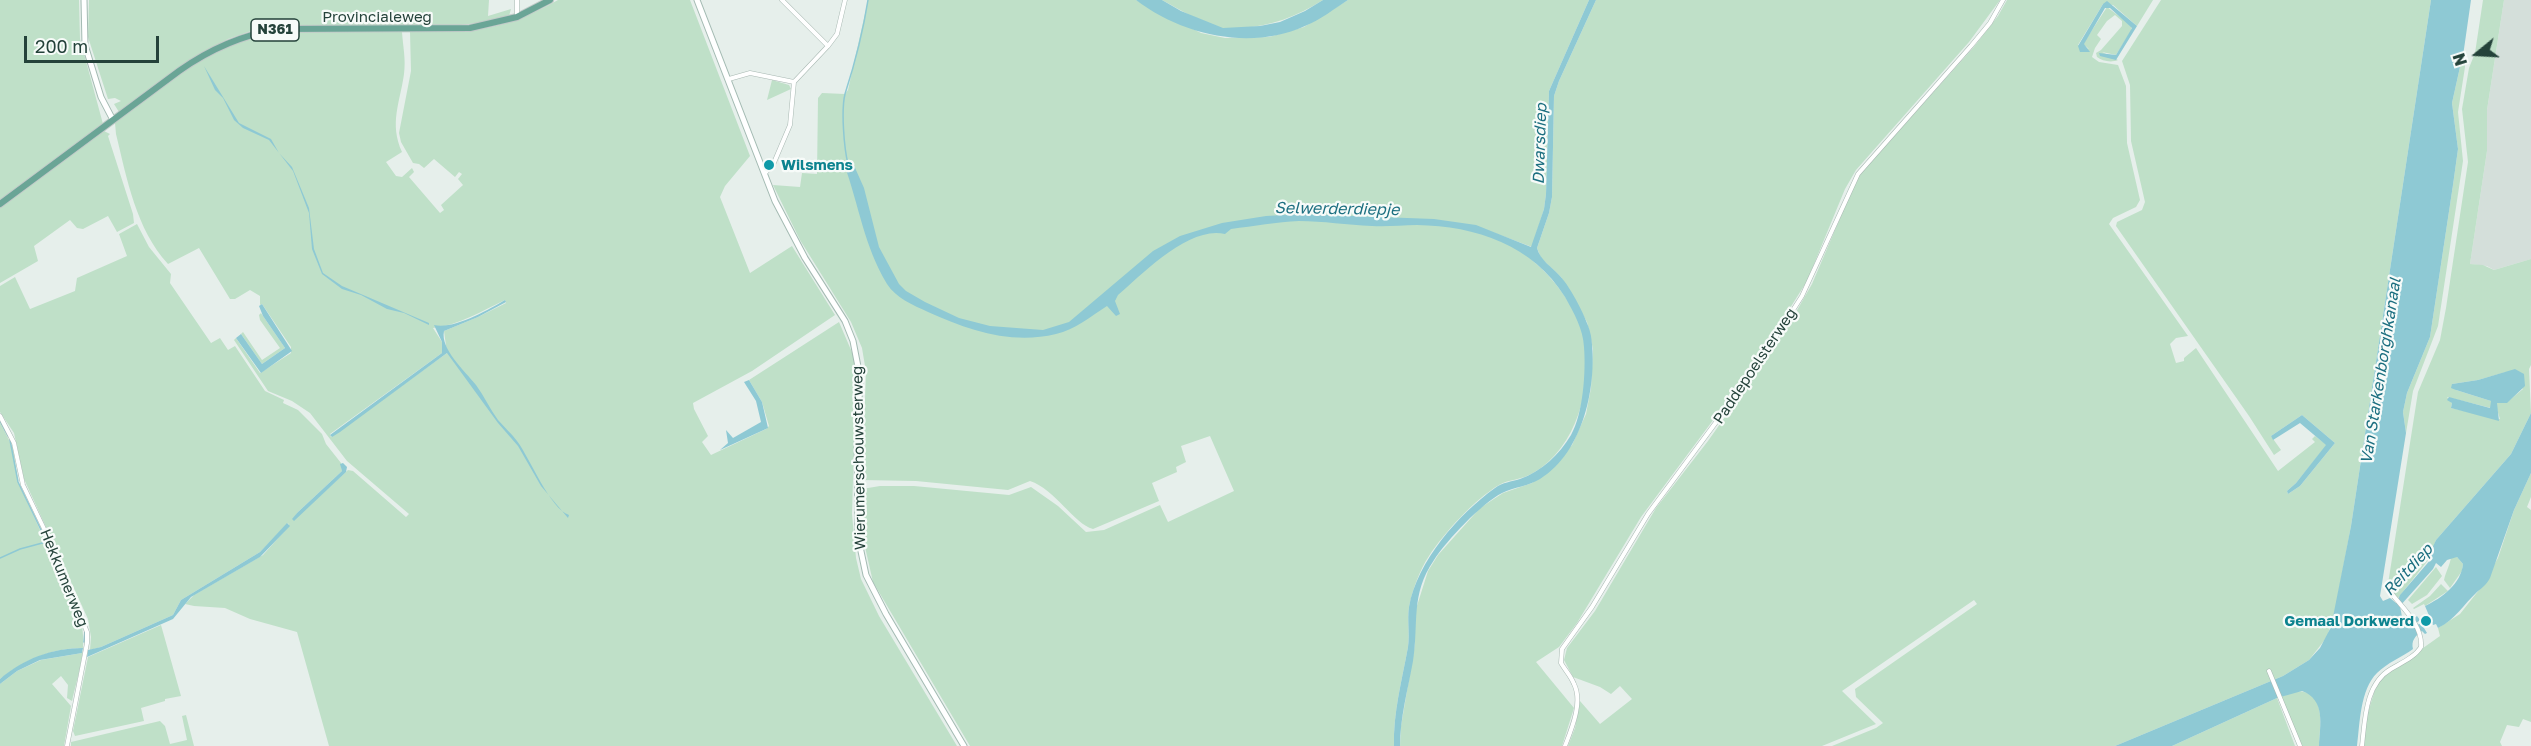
<!DOCTYPE html>
<html>
<head>
<meta charset="utf-8">
<style>
  body { margin:0 }
  #map { position:relative; width:2531px; height:746px; overflow:hidden; background:#e6efeb; font-family:"Golos Text",sans-serif }
  canvas { display:block }
  .north { position:absolute; left:2447px; top:24px; width:60px; height:60px; -webkit-text-stroke:4px #f7fbf9; paint-order:stroke; rotate:252deg; font-size:16px; font-weight:700; line-height:24px; text-align:center; color:#24423a }
  .north::after { content:''; display:block; margin:auto; width:21px; height:27px; background:#24423a; clip-path:polygon(50% 0,100% 100%,50% 72%,0 100%) }
  .scale { position:absolute; left:24px; top:36px; width:135px; height:27px; box-sizing:border-box; border:3px solid #24423a; border-top:0; padding-left:8px; font-size:18px; line-height:21px; white-space:nowrap; color:#24423a; -webkit-text-stroke:4px #f7fbf9; paint-order:stroke }
</style>
</head>
<body>
<div id="map">
<canvas width="2531" height="746"></canvas>
<div class="north">N</div>
<div class="scale">200 m</div>
</div>
<script>
const context = document.querySelector('canvas').getContext('2d');
context.lineJoin = 'round';
function fill(path, color) {
  context.fillStyle = color;
  context.fill(path, 'evenodd');
}
function stroke(path, color, width, dash) {
  context.strokeStyle = color;
  context.lineWidth = width;
  context.lineCap = dash ? 'butt' : 'round';
  context.setLineDash(dash || []);
  context.stroke(path);
}
function label(font, color, halo, rows, align = 'center') {
  context.font = font + ' "Golos Text",sans-serif';
  context.lineWidth = 4.5;
  context.setLineDash([]);
  context.textBaseline = 'middle';
  context.strokeStyle = halo;
  context.fillStyle = color;
  for (const [text, x, y, turn = 0] of rows) {
    context.save();
    context.translate(x, y);
    context.rotate((+turn || 0) * Math.PI / 180);
    context.textAlign = isNaN(turn) ? turn : align;
    if (halo) context.strokeText(text, 0, 0);
    context.fillText(text, 0, 0);
    context.restore();
  }
}
fill(new Path2D(`
  M 2504,0 L 2531,0 L 2531,259 L 2494,270 L 2487,266 L 2470,264 L 2487,151 L 2487,110 Z`), '#d4dfda');
fill(new Path2D(`
  M 0,0 L 79,0 L 80,39 L 103,124 L 0,201 Z
  M 89,0 L 489,0 L 488,16 L 511,9 L 509,16 L 495,21 L 460,25 L 308,26 L 251,31 L 228,39 L 195,57 L 119,112 L 114,104 L 121,101 L 115,98 L 108,99 L 88,37 Z
  M 558,0 L 690,0 L 750,156 L 725,186 L 720,197 L 750,273 L 792,246 L 835,315 L 752,371 L 693,403 L 694,409 L 708,436 L 702,442 L 711,455 L 766,429 L 769,426 L 762,402 L 749,380 L 839,322 L 854,357 L 856,377 L 852,514 L 856,558 L 861,579 L 879,616 L 957,746 L 329,746 L 297,632 L 250,619 L 225,608 L 194,606 L 185,604 L 194,595 L 263,555 L 289,526 L 288,523 L 260,552 L 181,600 L 173,615 L 101,647 L 90,650 L 91,637 L 88,619 L 24,479 L 14,433 L 0,412 L 0,286 L 15,277 L 30,309 L 75,291 L 77,278 L 127,256 L 119,234 L 137,224 L 149,247 L 171,274 L 170,283 L 211,343 L 220,338 L 228,350 L 235,346 L 265,391 L 284,400 L 283,403 L 298,410 L 322,434 L 326,444 L 341,463 L 342,471 L 298,512 L 293,520 L 348,470 L 353,471 L 406,517 L 409,514 L 347,461 L 310,413 L 292,401 L 268,391 L 234,340 L 236,338 L 260,373 L 291,353 L 291,347 L 262,304 L 260,305 L 260,296 L 250,290 L 235,299 L 230,299 L 199,248 L 168,264 C 136,229 127,179 116,134 L 115,123 C 151,96 186,62 228,45 C 282,23 346,32 402,32 C 403,47 406,59 404,74 C 400,103 389,123 402,152 L 386,162 L 396,176 L 402,177 L 412,168 L 414,172 L 409,177 L 440,213 L 444,210 L 441,205 L 463,185 L 458,179 L 462,174 L 459,172 L 455,177 L 434,159 L 424,168 L 419,164 L 413,163 L 401,142 L 399,133 L 411,71 L 410,32 C 474,32 500,32 558,0 ZM 505,300 L 506,303 L 478,317 L 444,331 L 447,353 L 331,437 L 330,434 L 442,353 L 442,342 L 433,328 C 459,325 482,311 505,300 Z
  M 868,0 L 1136,0 L 1201,33 L 1225,38 L 1269,37 L 1304,27 L 1348,0 L 1589,0 L 1549,91 L 1546,194 L 1544,209 L 1532,247 L 1476,226 L 1521,246 C 1525,256 1534,261 1542,269 C 1560,287 1579,313 1584,338 C 1593,386 1577,448 1533,473 C 1522,480 1509,479 1499,485 C 1475,499 1444,533 1429,556 C 1420,569 1412,591 1409,607 C 1407,620 1410,634 1408,647 C 1402,680 1393,713 1394,746 L 970,746 L 873,582 L 865,547 L 862,489 L 880,486 L 914,486 L 1009,495 L 1031,487 L 1058,506 L 1086,532 L 1104,530 L 1160,505 L 1168,522 L 1234,491 L 1210,436 L 1181,446 L 1186,462 L 1176,467 L 1177,472 L 1152,483 L 1159,501 L 1093,529 C 1074,524 1055,489 1030,481 L 1008,490 L 916,481 L 862,480 L 866,372 L 862,348 L 851,322 L 800,240 L 773,185 L 800,187 L 802,173 L 817,174 L 818,98 L 822,93 L 845,94 L 848,90 Z
  M 1162,0 L 1323,0 C 1296,17 1271,26 1240,28 C 1234,28 1227,29 1221,28 C 1201,22 1180,10 1162,0 Z
  M 1596,0 L 2000,0 L 1969,42 L 1856,170 L 1845,189 L 1807,281 L 1780,324 L 1728,400 L 1641,517 L 1577,623 L 1559,647 L 1536,662 L 1574,708 L 1562,746 L 1400,746 L 1401,726 L 1415,644 L 1415,612 L 1428,571 L 1438,555 L 1480,508 L 1503,493 L 1532,483 L 1572,445 L 1586,414 L 1591,388 L 1593,349 L 1587,322 L 1561,277 L 1541,258 L 1537,248 L 1549,213 L 1552,197 L 1554,96 L 1559,81 Z
  M 2007,0 L 2153,0 L 2137,26 L 2113,5 L 2103,4 L 2078,45 L 2089,49 L 2083,44 L 2107,7 L 2132,26 L 2131,31 L 2116,55 L 2102,52 L 2118,60 C 2111,63 2102,61 2097,57 L 2096,53 L 2101,50 L 2122,26 L 2122,21 L 2115,15 L 2107,21 L 2097,35 L 2101,39 L 2095,48 L 2092,57 L 2099,62 L 2118,65 L 2126,86 L 2127,143 L 2140,200 L 2136,207 L 2113,218 L 2109,224 L 2188,336 L 2176,338 L 2170,344 L 2176,363 L 2184,361 L 2184,358 L 2196,348 L 2278,471 L 2315,442 L 2312,439 L 2315,436 L 2327,445 L 2296,483 L 2287,491 L 2288,494 L 2300,486 L 2335,443 L 2302,415 L 2271,436 L 2281,450 L 2274,455 L 2249,416 L 2116,226 L 2117,222 L 2142,210 L 2145,202 L 2131,141 L 2130,85 L 2122,61 L 2161,0 L 2431,0 L 2351,526 L 2335,611 L 2327,637 L 2309,660 L 2283,676 L 2115,746 L 1832,746 L 1876,728 L 1883,723 L 1856,697 L 1855,689 L 1977,604 L 1974,600 L 1842,691 L 1876,724 L 1822,746 L 1568,746 L 1575,728 L 1580,701 L 1600,724 L 1632,699 L 1620,686 L 1611,694 L 1600,687 L 1573,677 L 1564,660 L 1567,648 L 1595,611 L 1656,508 L 1708,441 L 1784,333 L 1812,284 L 1855,183 L 1861,173 L 1973,48 L 1998,16 Z
  M 2483,0 L 2504,0 L 2487,110 L 2487,151 L 2470,264 L 2483,265 L 2494,270 L 2531,259 L 2531,365 L 2529,369 L 2531,413 L 2511,454 L 2436,540 L 2429,559 L 2398,598 L 2388,588 L 2388,584 L 2418,392 L 2440,340 L 2446,308 L 2468,162 L 2462,109 L 2469,68 L 2475,53 ZM 2506,372 L 2523,389 L 2506,403 L 2497,403 L 2496,406 L 2500,419 L 2451,408 L 2452,403 L 2447,397 L 2491,408 L 2491,401 L 2456,390 L 2452,384 L 2478,380 Z
  M 2464,49 L 2465,67 L 2458,112 L 2463,161 L 2438,326 L 2413,391 L 2406,433 L 2403,412 L 2407,393 L 2430,337 L 2453,185 L 2458,149 L 2452,103 Z
  M 772,80 L 789,85 L 791,89 L 767,100 Z
  M 104,131 L 110,134 L 108,136 L 133,214 L 134,223 L 117,232 L 108,216 L 83,229 L 77,228 L 70,220 L 34,246 L 38,261 L 0,283 L 0,206 Z
  M 261,313 L 285,348 L 262,364 L 241,334 L 243,332 L 262,360 L 280,348 L 260,320 L 259,315 Z
  M 0,422 L 13,448 L 18,482 L 79,615 C 89,644 79,671 72,701 L 67,698 L 68,685 L 61,676 L 52,684 L 71,706 L 64,746 L 0,746 L 0,684 L 17,671 L 41,660 L 82,653 L 83,648 C 52,648 24,660 0,679 Z
  M 2531,473 L 2531,497 L 2527,507 L 2531,510 L 2531,722 L 2523,719 L 2519,727 L 2507,725 L 2500,742 L 2502,746 L 2363,746 L 2366,719 L 2378,680 L 2440,636 L 2438,628 L 2460,614 L 2479,590 L 2498,558 L 2514,510 Z
  M 2451,557 L 2457,557 L 2463,564 L 2462,571 L 2450,588 L 2444,580 C 2446,571 2450,565 2451,557 Z
  M 2436,567 L 2442,576 L 2427,595 L 2412,604 L 2408,600 Z
  M 2441,584 L 2448,591 L 2425,606 L 2424,604 L 2414,609 L 2413,608 L 2430,596 Z
  M 161,625 L 181,696 L 165,699 L 165,701 L 141,708 L 144,721 L 75,736 L 73,731 L 88,657 Z
  M 2295,691 C 2327,690 2320,725 2319,746 L 2301,746 L 2281,697 Z
  M 2277,698 L 2295,746 L 2172,746 Z
  M 186,715 L 194,746 L 71,746 L 71,742 L 160,721 L 165,726 L 170,744 L 187,740 L 182,716 Z`), '#bfe0c8');
fill(new Path2D(`
  M 1136,0 L 1162,0 L 1181,11 L 1223,28 L 1260,26 L 1280,22 L 1305,11 L 1323,0 L 1348,0 C 1334,9 1320,20 1305,26 C 1250,51 1182,35 1136,0 Z
  M 1589,0 L 1596,0 L 1559,81 L 1554,96 L 1552,197 L 1549,213 L 1537,248 C 1540,260 1552,267 1560,276 C 1570,286 1589,322 1591,336 C 1598,383 1584,452 1540,479 C 1529,486 1514,487 1502,493 C 1481,504 1447,540 1434,560 C 1410,595 1419,623 1413,661 C 1408,689 1400,718 1400,746 L 1394,746 C 1393,713 1402,680 1408,647 C 1410,634 1407,620 1409,607 C 1417,561 1459,514 1495,488 C 1503,482 1511,482 1520,479 C 1542,471 1559,455 1571,435 C 1583,414 1586,372 1584,347 C 1583,329 1574,313 1565,297 C 1533,245 1476,226 1417,225 C 1402,225 1387,227 1372,226 C 1347,225 1323,221 1299,221 C 1277,222 1254,226 1231,229 L 1225,234 C 1190,225 1142,274 1118,295 L 1115,301 L 1120,314 L 1116,316 L 1107,306 C 1091,316 1075,330 1056,334 C 1011,345 968,330 928,312 C 913,305 896,298 887,284 C 864,246 859,205 844,164 L 852,161 L 864,188 L 879,247 L 899,284 L 906,291 L 925,302 L 959,318 L 990,326 L 1043,330 L 1069,322 L 1153,251 L 1180,236 L 1222,223 L 1266,216 L 1300,214 L 1434,219 L 1476,225 L 1531,247 L 1544,209 L 1546,194 L 1549,91 Z
  M 2431,0 L 2471,0 L 2464,49 L 2452,103 L 2458,149 L 2453,185 L 2430,337 L 2407,393 L 2403,412 L 2406,433 L 2380,596 L 2383,601 L 2390,598 L 2396,603 L 2400,595 L 2432,558 L 2429,555 L 2436,540 L 2511,454 L 2531,413 L 2531,473 L 2514,510 L 2490,578 C 2486,585 2483,587 2477,592 C 2463,605 2456,619 2438,628 L 2436,624 L 2433,625 L 2425,606 C 2442,598 2461,584 2463,564 L 2457,557 L 2447,560 L 2441,567 L 2436,563 L 2433,569 L 2400,606 L 2403,622 L 2408,623 L 2417,616 L 2420,620 L 2409,629 L 2421,623 L 2427,633 L 2425,634 L 2422,631 C 2415,636 2411,641 2413,649 C 2402,657 2387,663 2377,673 C 2360,690 2360,723 2357,746 L 2319,746 C 2320,725 2326,700 2302,691 L 2277,698 L 2172,746 L 2115,746 L 2283,676 L 2309,660 L 2320,648 L 2331,627 L 2351,526 Z
  M 2107,1 L 2137,26 L 2116,60 L 2100,56 L 2099,53 L 2116,55 L 2132,28 L 2110,8 L 2105,8 L 2084,44 L 2090,52 L 2080,52 L 2078,46 L 2103,4 Z
  M 204,66 L 239,123 L 271,139 L 279,153 L 292,167 L 309,208 L 314,249 L 323,273 L 342,286 L 429,323 L 429,325 L 404,313 L 387,309 L 361,295 L 342,289 L 322,274 L 312,249 L 309,213 L 293,171 L 269,140 L 243,128 L 234,120 L 223,98 L 215,90 Z
  M 505,300 L 506,302 L 478,317 L 444,331 C 440,349 465,371 476,385 C 484,396 490,409 498,420 C 504,427 511,433 517,441 C 530,458 550,509 569,515 L 568,518 L 541,486 L 518,446 L 498,423 L 447,353 L 340,432 L 332,437 L 330,435 L 442,353 L 442,342 L 434,325 C 453,330 488,310 505,300 Z
  M 262,304 L 292,351 L 261,373 L 236,338 L 241,334 L 262,364 L 285,348 L 263,316 L 259,306 Z
  M 2515,369 L 2524,374 L 2525,386 L 2507,403 L 2497,403 L 2499,421 L 2451,408 L 2452,403 L 2447,400 L 2449,397 L 2490,408 L 2491,401 L 2456,390 L 2451,388 L 2452,384 L 2478,380 Z
  M 749,380 L 762,402 L 768,428 L 720,450 L 728,443 L 726,430 L 733,438 L 761,422 L 756,401 L 744,382 Z
  M 2302,415 L 2335,443 L 2300,486 L 2288,494 L 2287,491 L 2296,483 L 2326,445 L 2300,423 L 2273,440 L 2271,436 Z
  M 343,463 L 347,467 L 346,472 L 294,521 L 292,519 L 298,512 L 342,471 L 340,464 Z
  M 287,523 L 290,526 L 260,557 L 191,597 L 173,619 L 87,657 L 88,650 L 101,647 L 173,615 L 181,600 L 260,552 Z
  M 83,648 L 82,653 L 40,660 L 17,671 L 0,684 L 0,679 C 23,659 52,648 83,648 Z`), '#8ec9d4');
stroke(new Path2D(`
  M 848,164 C 844,148 841,110 845,94 C 855,63 863,32 868,0
  M 0,421 L 8,436
  M 10,440 L 18,482 L 42,532
  M 49,546 L 60,570
  M 0,558 L 20,549 L 46,542 L 45,539
  M 84,642 L 85,630`), '#8ec9d4', 1.5);
const street = new Path2D(`
  M 517,17 L 517,0
  M 828,46 L 837,34 L 845,0
  M 729,79 L 750,73 L 794,82
  M 766,172 L 773,165 L 790,125 L 794,82 L 828,46 L 782,0
  M 0,416 L 14,443 L 23,485 L 48,537 L 87,632 L 87,643 L 67,746
  M 2269,671 L 2300,746
  M 1565,746 C 1572,728 1583,702 1574,684 C 1571,676 1565,670 1561,663 L 1562,649 L 1592,607 L 1648,514 L 1754,371 L 1802,296 L 1858,174 L 1971,46 L 1990,23 L 2003,0
  M 2362,746 C 2365,720 2365,684 2391,669 C 2401,663 2415,657 2421,647 C 2423,624 2400,606 2388,589`);
const secondary = new Path2D(`
  M 84,0 L 85,45 L 101,97 L 113,120
  M 697,0 L 775,201 L 805,258 L 845,321 L 853,341 L 860,377 L 857,446 L 858,537 L 866,575 L 886,614 L 964,746`);
const primary = new Path2D(`
  M 0,204 L 179,71 C 210,49 241,35 279,29 L 470,28 L 517,17 L 550,0`);
stroke(street, '#a8b8b2', 5);
stroke(secondary, '#a4bbb3', 7);
stroke(primary, '#c2cac8', 8);
stroke(street, '#fff', 4);
stroke(secondary, '#fff', 5);
stroke(primary, '#6aa596', 6);
for (const [x, y, r, color] of [
  [769,165,6,"#0f9aa8"],
  [2426,621,6,"#0f9aa8"]
]) {
  const dot = new Path2D();
  dot.arc(x, y, r, 0, 2 * Math.PI);
  context.fillStyle = color;
  context.fill(dot);
  stroke(dot, '#f7fbf9', 2);
}
for (const [x, y, w] of [
  [275,30,48]
]) {
  const box = new Path2D();
  box.roundRect(x - w / 2, y - 11, w, 22, 4.5);
  context.fillStyle = '#f7fbf9';
  context.fill(box);
  stroke(box, '#24423a', 1.5);
}
label('bold 14px', '#24423a', null, [
  ["N361",275,30]
]);
label('15px', '#24423a', '#f7fbf9', [
  ["Provincialeweg",377,17],
  ["Paddepoelsterweg",1755,366,-56],
  ["Wierumerschouwsterweg",859,458,-91],
  ["Hekkumerweg",64,578,68]
]);
label('bold 15px', '#0d838f', '#f7fbf9', [
  ["Wilsmens",781,165],
  ["Gemaal Dorkwerd",2414,621,"right"]
], 'left');
label('italic 16px', '#1c6f80', '#f7fbf9', [
  ["Dwarsdiep",1540,144,-88],
  ["Selwerderdiepje",1337,209,1],
  ["Van Starkenborghkanaal",2381,371,-81],
  ["Reitdiep",2408,570,-47]
]);
</script>
</body>
</html>
